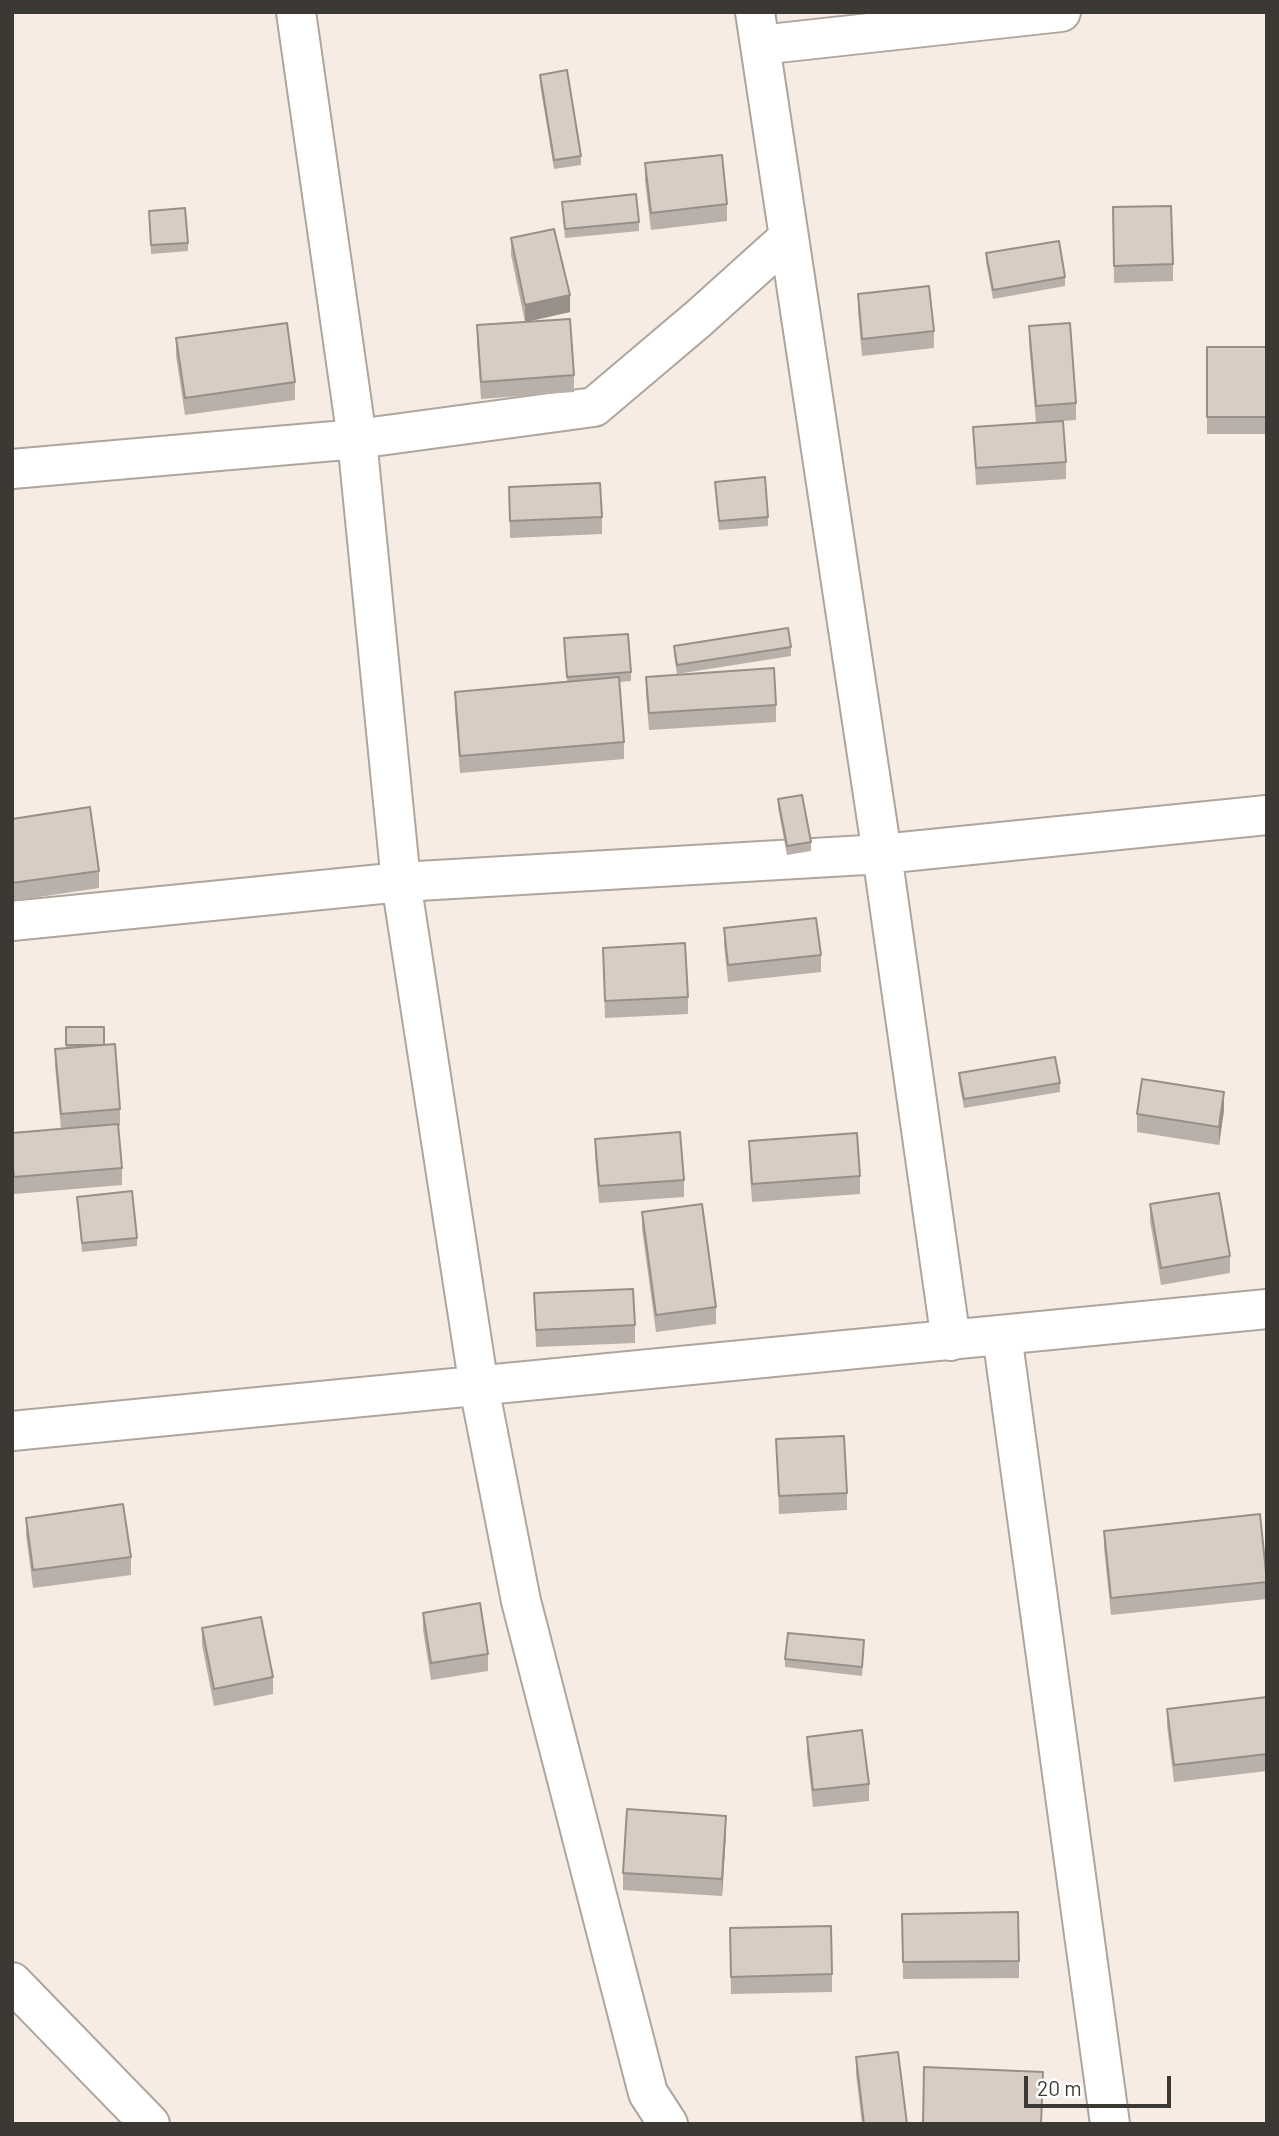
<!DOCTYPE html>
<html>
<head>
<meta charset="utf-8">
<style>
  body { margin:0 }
  #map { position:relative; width:1279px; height:2136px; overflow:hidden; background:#f7ece3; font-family:Barlow,sans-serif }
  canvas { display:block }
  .frame { position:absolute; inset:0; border:14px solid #3c3834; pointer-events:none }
  .scale { position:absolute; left:1024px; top:2076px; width:147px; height:32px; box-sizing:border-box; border:4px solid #3c3834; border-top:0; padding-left:9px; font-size:21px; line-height:24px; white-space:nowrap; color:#3c3834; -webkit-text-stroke:5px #fff; paint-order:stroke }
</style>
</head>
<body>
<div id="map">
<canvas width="1279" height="2136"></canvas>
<div class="frame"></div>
<div class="scale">20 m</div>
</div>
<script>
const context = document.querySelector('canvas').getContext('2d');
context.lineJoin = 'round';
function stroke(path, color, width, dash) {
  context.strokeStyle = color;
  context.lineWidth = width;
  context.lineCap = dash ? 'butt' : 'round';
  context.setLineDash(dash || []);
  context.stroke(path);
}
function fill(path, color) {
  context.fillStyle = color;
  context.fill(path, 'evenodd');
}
const street = new Path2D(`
  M 296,12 L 357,439 L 401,882 L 479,1387 L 521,1601 L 648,2093 L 668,2124
  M 755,12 L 882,854 L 951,1341
  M 760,45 L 1061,12
  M 12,469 L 357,439 L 594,407 L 698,319 L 788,238
  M 12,921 L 401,882 L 882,854 L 1267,815
  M 1002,1335 L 1110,2124
  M 12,1431 L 1267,1309
  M 12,1982 L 150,2124`);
stroke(street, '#aea59c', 42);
stroke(street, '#fff', 38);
fill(new Path2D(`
  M 540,75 L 581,156 L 581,165 L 554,169 L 540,84 Z
  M 645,163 L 727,204 L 727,221 L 651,230 L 645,181 Z
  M 562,202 L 639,222 L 639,231 L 565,238 Z
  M 1113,207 L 1173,264 L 1173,281 L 1114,283 Z
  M 149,211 L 188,243 L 188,251 L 151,254 Z
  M 511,238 L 570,312 L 527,322 L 574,375 L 574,392 L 481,399 L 477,343 L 477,325 L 525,322 L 511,255 Z
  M 986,253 L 1065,277 L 1065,286 L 993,299 L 986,262 Z
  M 858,294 L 934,331 L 934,348 L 862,356 L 858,311 Z
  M 1029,326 L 1076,403 L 1076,420 L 1063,421 L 1066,462 L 1066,479 L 976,485 L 973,427 L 1036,423 L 1029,343 Z
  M 176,338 L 295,382 L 295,400 L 185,415 L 176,356 Z
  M 1207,347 L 1267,347 L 1267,434 L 1207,434 Z
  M 715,482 L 768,517 L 768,526 L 719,530 Z
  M 509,487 L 602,517 L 602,534 L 510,538 Z
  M 564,638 L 631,672 L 631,681 L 619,682 L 624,742 L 624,759 L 460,773 L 455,709 L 455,692 L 567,682 Z
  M 674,646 L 791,647 L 791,656 L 677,674 L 674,654 Z
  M 646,677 L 776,705 L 776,722 L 649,730 L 646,694 Z
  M 778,799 L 811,842 L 811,851 L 787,855 L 778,808 Z
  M 12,819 L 99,871 L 99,888 L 12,901 Z
  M 724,928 L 821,955 L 821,972 L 728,982 L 724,945 Z
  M 603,948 L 688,997 L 688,1014 L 605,1018 Z
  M 12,1024 L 13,1033 L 13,1050 L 12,1050 Z
  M 66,1027 L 104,1045 L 120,1109 L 120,1126 L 118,1126 L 122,1168 L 122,1185 L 14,1194 L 12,1175 L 12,1133 L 61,1129 L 55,1066 L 55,1049 L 66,1048 Z
  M 959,1073 L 1060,1083 L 1060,1092 L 964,1108 L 959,1082 Z
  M 1224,1110 L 1219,1145 L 1137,1132 L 1137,1114 Z
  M 595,1139 L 684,1180 L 684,1197 L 599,1203 L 595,1156 Z
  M 749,1141 L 860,1176 L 860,1194 L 752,1202 L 749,1158 Z
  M 77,1197 L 137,1238 L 137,1246 L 82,1252 Z
  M 1150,1204 L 1230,1256 L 1230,1273 L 1161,1285 L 1150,1221 Z
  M 642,1212 L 716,1307 L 716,1324 L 656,1332 L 642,1229 Z
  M 534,1293 L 635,1325 L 635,1343 L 536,1347 Z
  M 776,1439 L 847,1493 L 847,1510 L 779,1514 Z
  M 26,1518 L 131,1557 L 131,1575 L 33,1588 L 26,1535 Z
  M 1104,1531 L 1267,1574 L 1267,1599 L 1111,1615 L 1104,1548 Z
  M 423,1613 L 488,1654 L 488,1671 L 431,1680 L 423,1630 Z
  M 202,1628 L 273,1677 L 273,1694 L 214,1706 L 202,1645 Z
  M 864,1649 L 862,1676 L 785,1667 L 785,1659 Z
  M 1267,1697 L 1267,1771 L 1174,1782 L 1167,1726 L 1167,1709 Z
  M 807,1737 L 869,1784 L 869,1801 L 813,1807 L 807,1754 Z
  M 726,1833 L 722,1896 L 623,1890 L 623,1873 Z
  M 902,1914 L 1019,1961 L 1019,1978 L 903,1979 Z
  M 730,1928 L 832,1974 L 832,1992 L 731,1994 Z
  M 856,2057 L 907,2124 L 862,2124 L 856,2074 Z`), '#b9b0a9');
fill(new Path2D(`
  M 570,295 L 570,312 L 525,322 L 525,305 Z
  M 1224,1092 L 1224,1110 L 1219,1145 L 1219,1127 Z
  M 726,1816 L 726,1833 L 722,1896 L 722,1879 Z`), '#969089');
const building = new Path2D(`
  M 567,70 L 581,156 L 554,160 L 540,75 Z
  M 722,155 L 727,204 L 651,213 L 645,163 Z
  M 636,194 L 639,222 L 565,229 L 562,202 Z
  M 1171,206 L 1173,264 L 1114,266 L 1113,207 Z
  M 185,208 L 188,243 L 151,245 L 149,211 Z
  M 554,229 L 570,295 L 525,305 L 511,238 Z
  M 1059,241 L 1065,277 L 993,290 L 986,253 Z
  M 929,286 L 934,331 L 862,339 L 858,294 Z
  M 570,319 L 574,375 L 481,382 L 477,325 Z
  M 287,323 L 295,382 L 185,398 L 176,338 Z
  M 1070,323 L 1076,403 L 1036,406 L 1029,326 Z
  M 1207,347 L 1267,347 L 1267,417 L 1207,417 Z
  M 1063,421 L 1066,462 L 976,468 L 973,427 Z
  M 765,477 L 768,517 L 719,521 L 715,482 Z
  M 600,483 L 602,517 L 510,521 L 509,487 Z
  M 788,628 L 791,647 L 677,665 L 674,646 Z
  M 628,634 L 631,672 L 567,677 L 564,638 Z
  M 774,668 L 776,705 L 649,713 L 646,677 Z
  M 619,677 L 624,742 L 460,756 L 455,692 Z
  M 802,795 L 811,842 L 787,846 L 778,799 Z
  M 90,807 L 99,871 L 12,883 L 12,819 Z
  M 816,918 L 821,955 L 728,965 L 724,928 Z
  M 685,943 L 688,997 L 605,1001 L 603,948 Z
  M 66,1027 L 104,1027 L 104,1045 L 66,1045 Z
  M 115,1044 L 120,1109 L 61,1114 L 55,1049 Z
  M 1055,1057 L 1060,1083 L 964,1099 L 959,1073 Z
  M 1142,1079 L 1224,1092 L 1219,1127 L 1137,1114 Z
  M 118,1124 L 122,1168 L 14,1177 L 12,1158 L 12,1133 Z
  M 680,1132 L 684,1180 L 599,1186 L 595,1139 Z
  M 857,1133 L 860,1176 L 752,1184 L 749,1141 Z
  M 132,1191 L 137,1238 L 82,1243 L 77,1197 Z
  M 1219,1193 L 1230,1256 L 1161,1268 L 1150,1204 Z
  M 702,1204 L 716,1307 L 656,1315 L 642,1212 Z
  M 633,1289 L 635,1325 L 536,1330 L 534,1293 Z
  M 844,1436 L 847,1493 L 779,1496 L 776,1439 Z
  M 123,1504 L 131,1557 L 33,1570 L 26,1518 Z
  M 1260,1514 L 1267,1582 L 1111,1598 L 1104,1531 Z
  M 480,1603 L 488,1654 L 431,1663 L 423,1613 Z
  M 261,1617 L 273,1677 L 214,1689 L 202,1628 Z
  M 788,1633 L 864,1640 L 862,1667 L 785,1659 Z
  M 1267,1697 L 1267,1754 L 1174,1765 L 1167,1709 Z
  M 862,1730 L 869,1784 L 813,1790 L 807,1737 Z
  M 627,1809 L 726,1816 L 722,1879 L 623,1873 Z
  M 1018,1912 L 1019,1961 L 903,1962 L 902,1914 Z
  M 831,1926 L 832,1974 L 731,1977 L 730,1928 Z
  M 898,2052 L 907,2124 L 864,2124 L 856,2057 Z
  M 924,2067 L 1043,2072 L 1041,2124 L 923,2124 Z`);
fill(building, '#d7cdc4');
stroke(building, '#969089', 2);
</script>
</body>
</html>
